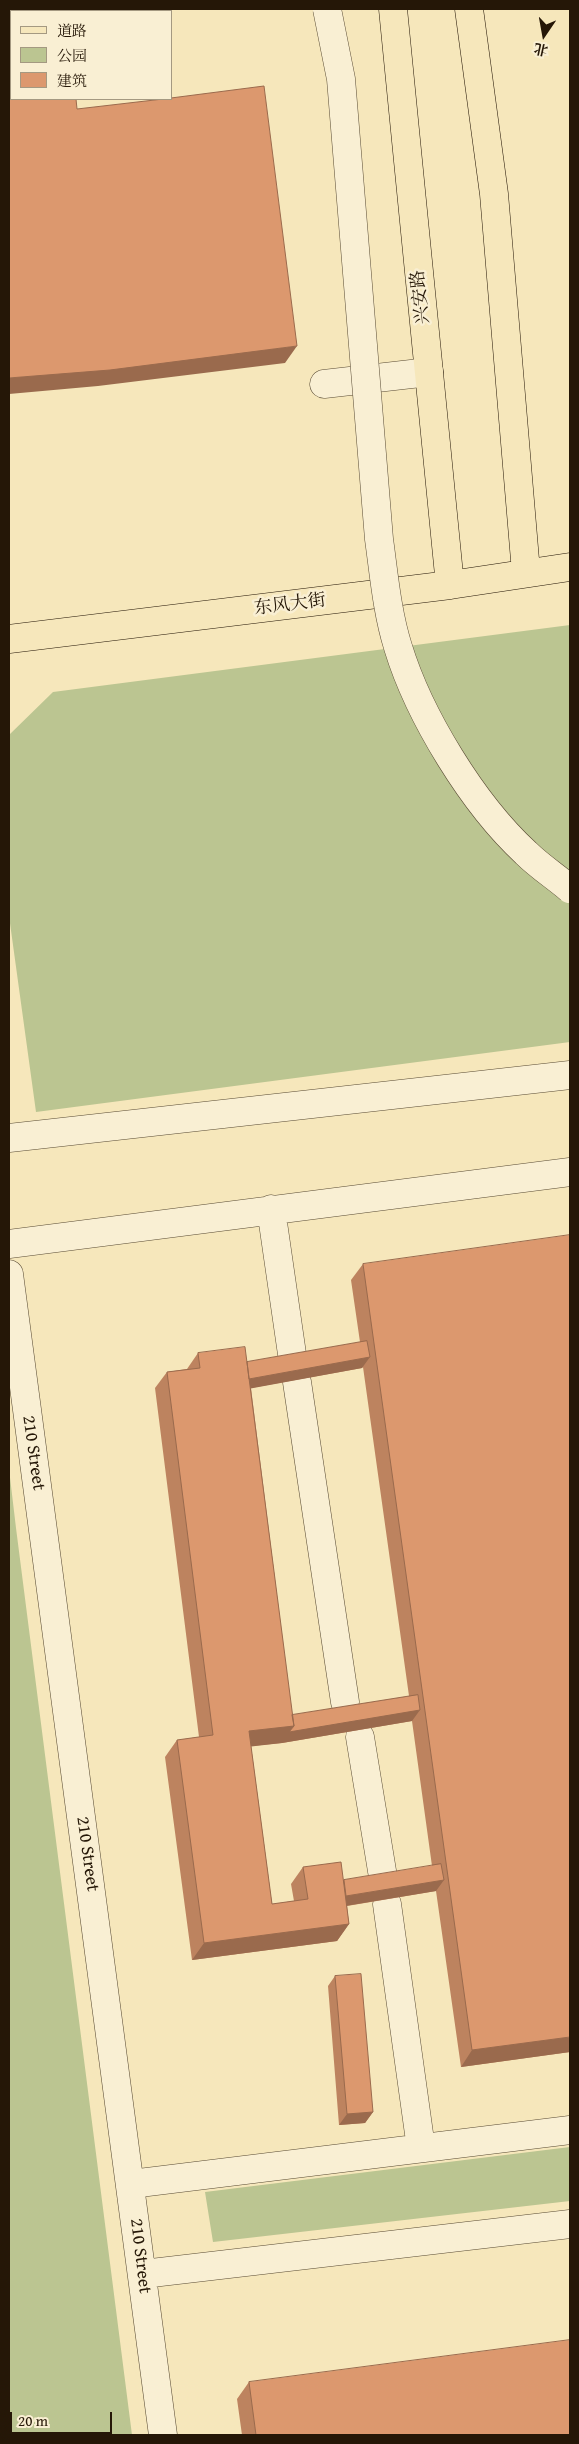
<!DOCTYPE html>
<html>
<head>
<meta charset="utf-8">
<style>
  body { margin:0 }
  #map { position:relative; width:579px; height:2444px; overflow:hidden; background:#f6e7bb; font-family:"Gentium Book Plus","Noto Serif SC",serif }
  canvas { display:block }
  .frame { position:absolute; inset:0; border:10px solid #251707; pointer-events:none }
  .legend { position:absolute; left:10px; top:10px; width:162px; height:90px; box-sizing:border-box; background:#f9efd3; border:1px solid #a49981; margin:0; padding:6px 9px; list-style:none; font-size:15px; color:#251707 }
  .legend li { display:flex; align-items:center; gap:10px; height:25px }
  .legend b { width:25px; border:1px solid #a49981 }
  .north { position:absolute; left:519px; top:10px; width:50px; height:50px; -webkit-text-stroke:4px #f9efd3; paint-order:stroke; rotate:192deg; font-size:14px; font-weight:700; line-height:20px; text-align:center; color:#251707 }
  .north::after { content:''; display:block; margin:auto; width:18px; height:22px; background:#251707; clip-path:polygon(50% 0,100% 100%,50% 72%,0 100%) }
  .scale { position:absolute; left:10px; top:2412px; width:102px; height:22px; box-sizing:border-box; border:2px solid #251707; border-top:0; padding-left:6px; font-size:15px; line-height:18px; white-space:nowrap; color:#251707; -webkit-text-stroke:4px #f9efd3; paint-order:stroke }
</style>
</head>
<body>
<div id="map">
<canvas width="579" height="2444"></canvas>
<div class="frame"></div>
<ul class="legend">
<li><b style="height:6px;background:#f6e7bb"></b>道路</li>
<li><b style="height:14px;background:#bbc591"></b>公园</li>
<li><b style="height:14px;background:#dc986e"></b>建筑</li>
</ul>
<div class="north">北</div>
<div class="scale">20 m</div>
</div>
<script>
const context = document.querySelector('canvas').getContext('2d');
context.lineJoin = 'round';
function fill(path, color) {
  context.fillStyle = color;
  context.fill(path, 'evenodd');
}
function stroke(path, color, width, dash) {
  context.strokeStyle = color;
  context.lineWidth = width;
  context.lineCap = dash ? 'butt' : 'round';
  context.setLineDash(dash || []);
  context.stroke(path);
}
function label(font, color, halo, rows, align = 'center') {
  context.font = font + ' "Gentium Book Plus","Noto Serif SC",serif';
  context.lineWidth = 5;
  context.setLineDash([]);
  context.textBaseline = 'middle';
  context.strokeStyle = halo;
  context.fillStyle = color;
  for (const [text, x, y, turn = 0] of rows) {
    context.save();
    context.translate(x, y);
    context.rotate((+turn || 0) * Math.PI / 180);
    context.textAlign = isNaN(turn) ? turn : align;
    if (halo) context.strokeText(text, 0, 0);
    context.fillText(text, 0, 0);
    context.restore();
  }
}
fill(new Path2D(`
  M 570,625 L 570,1042 L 36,1112 L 9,916 L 9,735 L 53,692 Z
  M 9,1469 L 16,1528 L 132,2435 L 9,2435 Z
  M 570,2147 L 570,2201 L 213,2242 L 205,2192 Z`), '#bbc591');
const minor = new Path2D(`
  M 324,384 L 429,372
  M 9,1138 L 570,1075
  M 271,1209 L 293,1361
  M 9,1244 L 570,1172
  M 9,1274 L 163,2435
  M 297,1382 L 345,1702
  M 360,1737 L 383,1877
  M 387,1904 L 421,2148
  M 131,2184 L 570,2130
  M 143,2274 L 570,2224`);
const major = new Path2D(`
  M 393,9 L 450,585
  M 469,9 L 494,194 L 526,572
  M 9,639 L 450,585 L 570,567`);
stroke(minor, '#594b34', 29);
stroke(major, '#251707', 29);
stroke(minor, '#f9efd3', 28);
stroke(major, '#f6e7bb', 28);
const minorBridge = new Path2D(`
  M 327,9 L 341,79 L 379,539 C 384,575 387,612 398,647 C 419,716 473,804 526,853 C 539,866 556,877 570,889`);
stroke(minorBridge, '#594b34', 29, []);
stroke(minorBridge, '#f9efd3', 28);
fill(new Path2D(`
  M 363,1264 L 570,2052 L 461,2067 L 436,1891 L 347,1906 L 349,1924 L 337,1941 L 192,1960 L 165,1757 L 177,1740 L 199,1737 L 155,1388 L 167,1372 L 187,1369 L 198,1353 L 247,1362 L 360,1342 L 351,1280 ZM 363,1367 L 409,1696 L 292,1715 L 251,1388 L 362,1368 ZM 412,1721 L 432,1866 L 344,1880 L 303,1867 L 291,1884 L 294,1901 L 272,1904 L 251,1746 L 282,1743 Z
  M 335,1976 L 373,2112 L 365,2123 L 339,2125 L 328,1986 Z
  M 249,2382 L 570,2435 L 242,2435 L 237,2399 Z`), '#bd835f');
fill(new Path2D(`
  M 297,346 L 285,363 L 98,386 L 9,394 L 9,378 Z
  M 370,1357 L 362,1368 L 237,1391 L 244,1380 Z
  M 420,1710 L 412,1721 L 282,1743 L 238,1748 L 249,1731 Z
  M 444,1880 L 436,1891 L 333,1908 L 341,1897 Z
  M 349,1924 L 337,1941 L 192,1960 L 204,1943 Z
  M 570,2037 L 570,2052 L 461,2067 L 472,2050 Z
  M 373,2112 L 365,2123 L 339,2125 L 347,2114 Z`), '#9a6a4d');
const building = new Path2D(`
  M 9,9 L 65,9 L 65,11 L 11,11 L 11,99 L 76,99 L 77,109 L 163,99 L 171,99 L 171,98 L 264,86 L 297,346 L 110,370 L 9,378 Z
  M 570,1235 L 570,2037 L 472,2050 L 363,1264 Z
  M 367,1341 L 370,1357 L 249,1379 L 247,1362 Z
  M 245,1347 L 294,1726 L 249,1731 L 272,1904 L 308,1899 L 303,1867 L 341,1862 L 349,1924 L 204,1943 L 177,1740 L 213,1735 L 167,1372 L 200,1368 L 198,1353 Z
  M 418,1695 L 420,1710 L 289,1732 L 294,1726 L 292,1715 Z
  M 441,1864 L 444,1880 L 346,1896 L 344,1880 Z
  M 361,1974 L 373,2112 L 347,2114 L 335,1976 Z
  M 570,2340 L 570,2435 L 256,2435 L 249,2382 Z`);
fill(building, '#dc986e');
stroke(building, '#9a6a4d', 1);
label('18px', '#251707', '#f9efd3', [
  ["兴安路",421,297,-96],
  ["东风大街",290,605,-7],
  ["210 Street",33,1453,82],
  ["210 Street",87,1854,82],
  ["210 Street",140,2256,83]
]);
</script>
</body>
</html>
